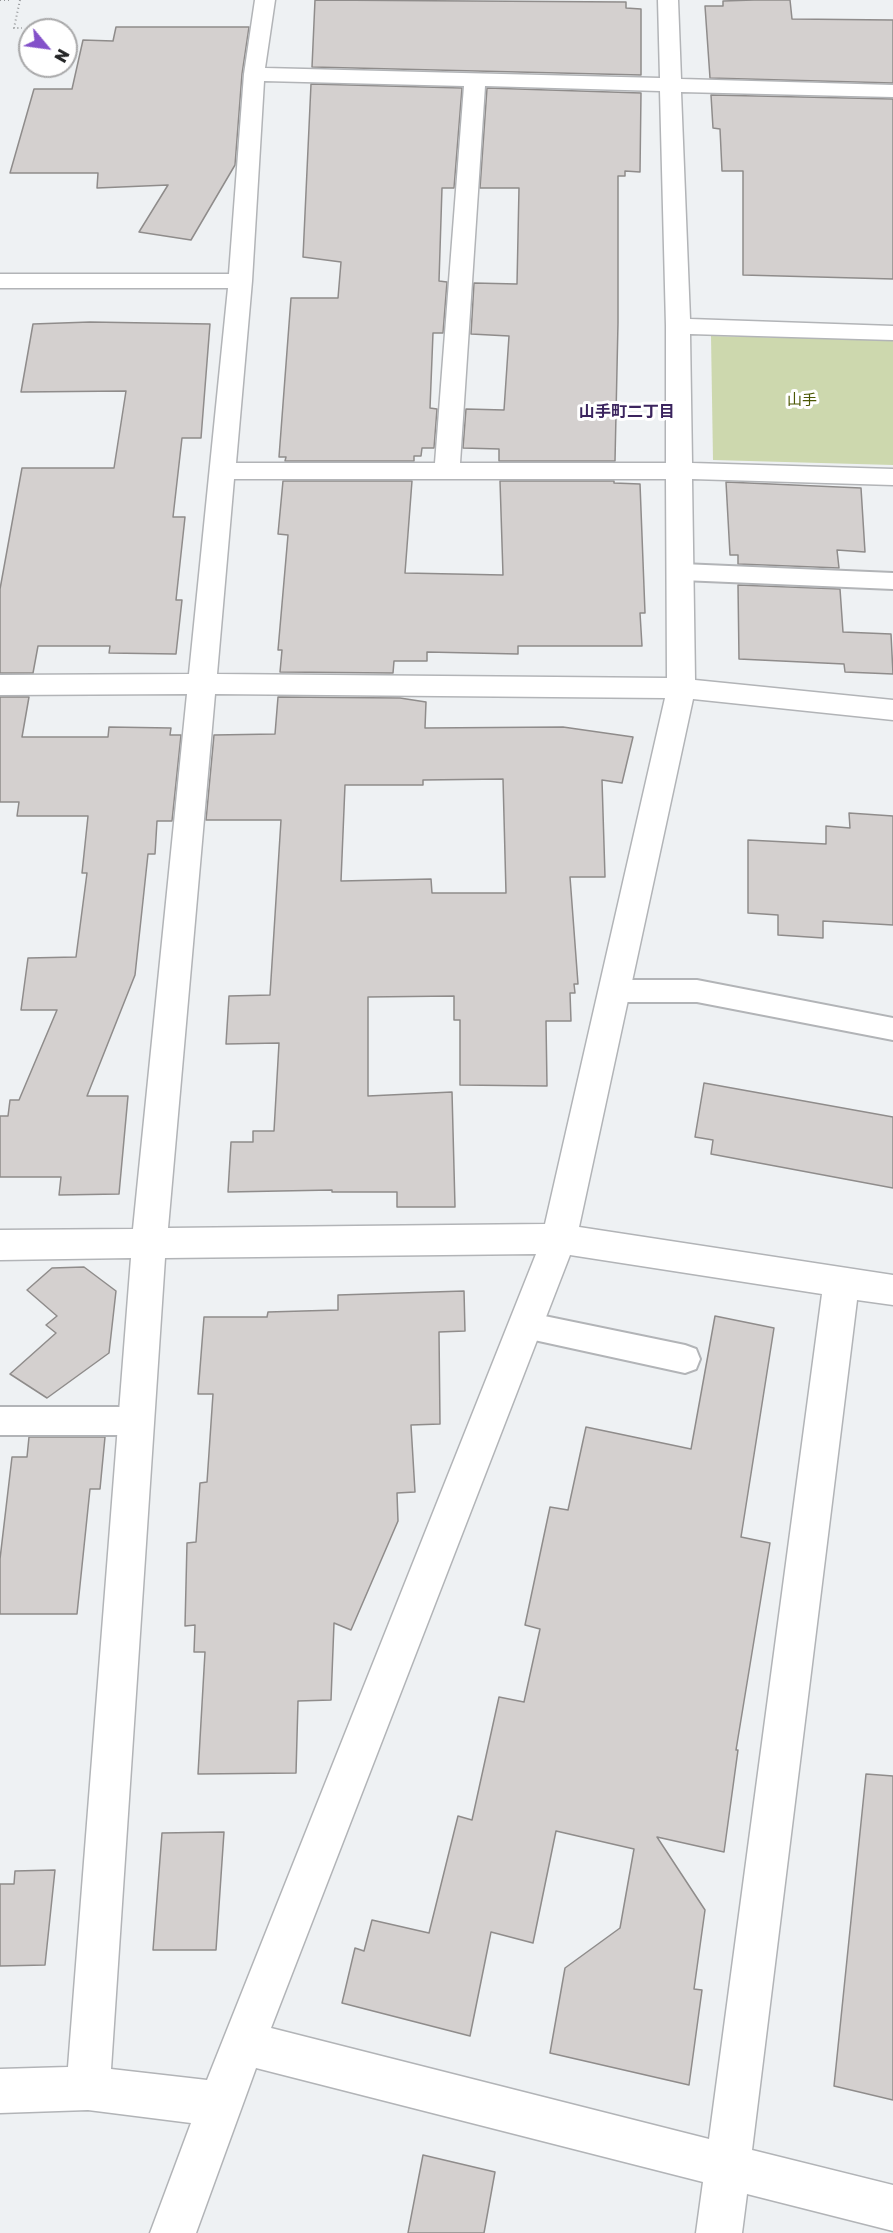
<!DOCTYPE html>
<html>
<head>
<meta charset="utf-8">
<style>
  body { margin:0 }
  #map { position:relative; width:893px; height:2233px; overflow:hidden; background:#eef1f3; font-family:"Golos Text",sans-serif }
  canvas { display:block }
  .north { position:absolute; left:18px; top:18px; width:60px; height:60px; box-sizing:border-box; background:#fff; border:2px solid #a8a8a9; border-radius:50%; rotate:119deg; font-size:16px; font-weight:700; line-height:24px; text-align:center; color:#252627 }
  .north::after { content:''; display:block; margin:auto; width:21px; height:27px; background:#8351c9; clip-path:polygon(50% 0,100% 100%,50% 72%,0 100%) }
</style>
</head>
<body>
<div id="map">
<canvas width="893" height="2233"></canvas>
<div class="north">N</div>
</div>
<script>
const context = document.querySelector('canvas').getContext('2d');
context.lineJoin = 'round';
function fill(path, color) {
  context.fillStyle = color;
  context.fill(path, 'evenodd');
}
function stroke(path, color, width, dash) {
  context.strokeStyle = color;
  context.lineWidth = width;
  context.lineCap = dash ? 'butt' : 'round';
  context.setLineDash(dash || []);
  context.stroke(path);
}
function label(font, color, halo, rows, align = 'center') {
  context.font = font + ' "Golos Text","Noto Sans JP",sans-serif';
  context.lineWidth = 6;
  context.setLineDash([]);
  context.textBaseline = 'middle';
  context.strokeStyle = halo;
  context.fillStyle = color;
  for (const [text, x, y, turn = 0] of rows) {
    context.save();
    context.translate(x, y);
    context.rotate((+turn || 0) * Math.PI / 180);
    context.textAlign = isNaN(turn) ? turn : align;
    if (halo) context.strokeText(text, 0, 0);
    context.fillText(text, 0, 0);
    context.restore();
  }
}
fill(new Path2D(`
  M 711,336 L 893,340 L 893,465 L 713,460 Z`), '#cdd8ae');
const building = new Path2D(`
  M 315,0 L 626,2 L 626,8 L 641,9 L 641,75 L 312,67 Z
  M 754,0 L 790,0 L 792,19 L 893,20 L 893,83 L 710,78 L 705,6 L 723,6 L 723,1 Z
  M 116,27 L 249,27 L 242,74 L 235,165 L 191,240 L 139,232 L 168,185 L 97,188 L 98,173 L 10,173 L 34,89 L 72,89 L 83,40 L 113,41 Z
  M 311,84 L 462,88 L 454,188 L 442,188 L 439,281 L 447,282 L 443,333 L 433,333 L 430,408 L 437,409 L 434,448 L 422,448 L 421,456 L 414,456 L 414,461 L 285,461 L 286,457 L 279,457 L 291,298 L 338,298 L 341,262 L 303,257 Z
  M 487,88 L 641,93 L 640,172 L 625,171 L 625,176 L 618,176 L 618,323 L 615,461 L 499,461 L 499,449 L 463,448 L 466,409 L 504,410 L 509,336 L 471,334 L 474,283 L 517,284 L 519,188 L 480,188 Z
  M 711,95 L 893,99 L 893,279 L 743,275 L 743,171 L 722,171 L 720,129 L 713,128 Z
  M 90,322 L 210,324 L 201,438 L 182,438 L 173,517 L 185,517 L 176,600 L 182,600 L 176,654 L 109,653 L 110,646 L 38,646 L 33,673 L 0,673 L 0,589 L 22,468 L 114,468 L 126,391 L 21,392 L 33,324 Z
  M 283,481 L 412,481 L 405,573 L 503,575 L 500,481 L 614,481 L 614,483 L 640,484 L 645,613 L 640,613 L 642,646 L 518,646 L 518,654 L 427,652 L 427,661 L 394,661 L 393,673 L 280,672 L 282,650 L 278,650 L 288,535 L 278,534 Z
  M 726,482 L 861,488 L 865,552 L 837,550 L 839,568 L 738,564 L 738,555 L 730,555 Z
  M 738,585 L 840,589 L 843,632 L 891,634 L 893,674 L 845,672 L 844,664 L 739,659 Z
  M 0,697 L 29,697 L 22,737 L 108,737 L 109,727 L 171,728 L 170,735 L 181,735 L 172,821 L 157,821 L 155,854 L 148,854 L 135,975 L 87,1096 L 128,1096 L 119,1194 L 59,1195 L 61,1177 L 0,1177 L 0,1116 L 8,1116 L 10,1100 L 19,1100 L 57,1010 L 21,1010 L 28,958 L 76,957 L 87,873 L 82,873 L 88,816 L 17,816 L 19,802 L 0,802 Z
  M 278,697 L 400,698 L 426,702 L 425,728 L 563,727 L 633,737 L 622,783 L 602,780 L 605,877 L 570,877 L 578,984 L 574,984 L 575,993 L 570,993 L 571,1021 L 546,1021 L 547,1086 L 460,1085 L 460,1020 L 454,1020 L 454,996 L 368,997 L 368,1096 L 452,1092 L 455,1207 L 397,1207 L 397,1192 L 332,1192 L 332,1190 L 228,1192 L 231,1142 L 253,1142 L 253,1131 L 274,1131 L 279,1043 L 226,1044 L 229,996 L 270,995 L 281,820 L 206,820 L 214,735 L 275,734 ZM 503,779 L 506,893 L 432,893 L 431,879 L 341,881 L 345,785 L 423,785 L 423,780 Z
  M 849,813 L 893,816 L 893,925 L 823,921 L 823,938 L 778,935 L 778,915 L 748,913 L 748,840 L 826,844 L 826,826 L 850,828 Z
  M 704,1083 L 893,1117 L 893,1188 L 711,1154 L 713,1140 L 695,1137 Z
  M 84,1267 L 116,1291 L 109,1353 L 47,1398 L 10,1374 L 56,1333 L 46,1325 L 57,1316 L 27,1290 L 52,1268 Z
  M 464,1291 L 465,1331 L 439,1332 L 440,1424 L 411,1425 L 415,1492 L 397,1493 L 398,1521 L 351,1630 L 334,1623 L 331,1700 L 298,1701 L 296,1773 L 198,1774 L 205,1652 L 194,1652 L 195,1625 L 185,1626 L 187,1543 L 196,1542 L 200,1483 L 207,1482 L 213,1394 L 198,1394 L 204,1317 L 267,1317 L 268,1312 L 338,1310 L 338,1295 Z
  M 715,1316 L 774,1328 L 741,1537 L 770,1543 L 736,1750 L 738,1750 L 724,1852 L 657,1837 L 705,1910 L 694,1989 L 702,1990 L 689,2085 L 550,2053 L 565,1968 L 620,1928 L 634,1849 L 556,1831 L 533,1943 L 491,1932 L 470,2036 L 342,2003 L 355,1948 L 364,1951 L 372,1920 L 429,1933 L 458,1816 L 472,1820 L 499,1697 L 524,1702 L 540,1629 L 525,1625 L 550,1507 L 568,1510 L 586,1427 L 691,1449 Z
  M 29,1437 L 105,1437 L 100,1489 L 90,1489 L 77,1614 L 0,1614 L 0,1559 L 12,1457 L 27,1457 Z
  M 866,1774 L 893,1776 L 893,2100 L 834,2086 Z
  M 224,1832 L 216,1950 L 153,1950 L 162,1833 Z
  M 55,1870 L 45,1965 L 0,1966 L 0,1884 L 14,1884 L 15,1871 Z
  M 423,2155 L 495,2172 L 484,2233 L 408,2233 Z`);
fill(building, '#d4d0cf');
stroke(building, '#8f8c8b', 1.5);
const lane = new Path2D(`
  M 682,564 L 893,573 L 893,589 L 682,580 L 674,577 L 670,572 L 674,567 Z
  M 614,980 L 697,980 L 893,1018 L 893,1040 L 697,1002 L 614,1002 L 604,999 L 600,991 L 604,983 Z
  M 525,1312 L 685,1345 L 696,1349 L 700,1359 L 696,1369 L 685,1373 L 525,1338 L 514,1335 L 510,1325 L 514,1315 Z
  M 0,1407 L 137,1407 L 148,1411 L 153,1421 L 148,1431 L 137,1435 L 0,1435 Z`);
const street = new Path2D(`
  M 255,0 L 275,0 L 265,68 L 660,78 L 658,0 L 678,0 L 681,79 L 893,85 L 893,97 L 681,92 L 690,319 L 893,326 L 893,340 L 690,334 L 692,463 L 893,469 L 893,485 L 692,479 L 695,680 L 893,700 L 893,720 L 693,699 L 579,1227 L 893,1275 L 893,1305 L 857,1300 L 752,2150 L 893,2185 L 893,2231 L 747,2194 L 742,2233 L 696,2233 L 703,2182 L 256,2068 L 196,2233 L 150,2233 L 191,2123 L 88,2110 L 0,2113 L 0,2069 L 68,2067 L 131,1258 L 0,1260 L 0,1230 L 133,1229 L 187,694 L 0,695 L 0,675 L 189,674 L 228,288 L 0,288 L 0,274 L 229,274 L 244,74 ZM 264,81 L 464,86 L 435,463 L 236,463 L 252,281 ZM 485,86 L 660,91 L 666,326 L 666,463 L 460,463 ZM 234,479 L 666,479 L 667,678 L 217,674 ZM 215,694 L 665,698 L 545,1224 L 168,1228 ZM 536,1254 L 207,2080 L 111,2069 L 165,1258 ZM 570,1255 L 822,1294 L 709,2139 L 271,2028 Z`);
stroke(lane, '#b2b4b7', 4);
stroke(street, '#b2b4b7', 3);
stroke(new Path2D(`
  M 0,0 L 12,0
  M 20,0 L 14,28 L 22,28`), '#96989a', 2, [1, 3]);
fill(lane, '#fff');
fill(street, '#fff');
label('15px', '#4c5804', '#fff', [
  ["山手",802,400]
]);
label('bold 16px', '#3b245e', '#fff', [
  ["山手町二丁目",627,412]
]);
</script>
</body>
</html>
